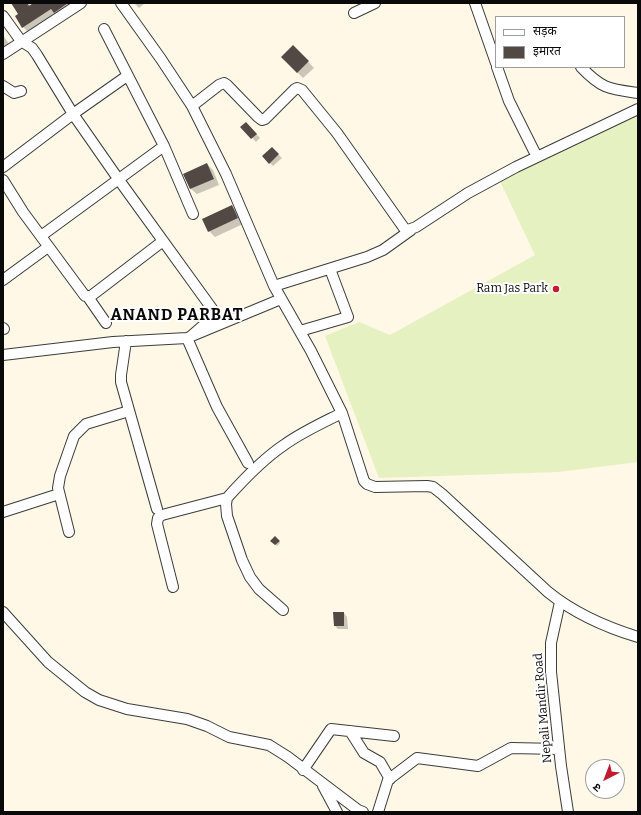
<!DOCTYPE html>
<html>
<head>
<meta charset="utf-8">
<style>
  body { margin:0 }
  #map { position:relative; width:641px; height:815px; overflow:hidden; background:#fff8e6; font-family:Bitter,"Noto Sans Devanagari",serif }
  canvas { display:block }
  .frame { position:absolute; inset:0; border:4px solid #090909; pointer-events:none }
  .legend { position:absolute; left:495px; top:16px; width:130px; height:52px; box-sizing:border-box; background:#fff; border:1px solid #9d9d9d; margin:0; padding:5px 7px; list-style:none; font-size:12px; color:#090909 }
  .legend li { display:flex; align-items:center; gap:8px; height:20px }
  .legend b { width:20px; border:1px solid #9d9d9d }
  .north { position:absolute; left:585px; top:759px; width:40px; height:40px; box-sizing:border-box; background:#fff; border:1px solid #9d9d9d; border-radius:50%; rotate:222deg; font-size:11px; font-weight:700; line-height:16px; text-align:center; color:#090909 }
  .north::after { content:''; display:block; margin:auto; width:14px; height:18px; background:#bf1b31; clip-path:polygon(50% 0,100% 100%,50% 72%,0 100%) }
</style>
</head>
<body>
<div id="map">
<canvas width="641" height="815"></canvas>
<div class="frame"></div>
<ul class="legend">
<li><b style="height:5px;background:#fff"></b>सड़क</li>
<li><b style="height:11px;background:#524945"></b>इमारत</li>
</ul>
<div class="north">उ</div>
</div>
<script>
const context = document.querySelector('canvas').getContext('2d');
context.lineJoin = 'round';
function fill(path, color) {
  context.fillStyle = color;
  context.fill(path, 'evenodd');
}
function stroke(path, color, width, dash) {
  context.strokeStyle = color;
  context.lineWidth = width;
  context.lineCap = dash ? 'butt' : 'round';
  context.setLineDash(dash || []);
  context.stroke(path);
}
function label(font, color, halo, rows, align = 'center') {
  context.font = font + ' Bitter,serif';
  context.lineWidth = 4;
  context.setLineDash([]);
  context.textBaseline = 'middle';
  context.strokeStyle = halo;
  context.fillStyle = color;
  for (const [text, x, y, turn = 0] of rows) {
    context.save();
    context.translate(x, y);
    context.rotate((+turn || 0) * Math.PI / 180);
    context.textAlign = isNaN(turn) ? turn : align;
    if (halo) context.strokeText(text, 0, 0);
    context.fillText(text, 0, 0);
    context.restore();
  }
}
fill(new Path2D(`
  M 638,114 L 638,462 L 558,472 L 379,478 L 325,336 L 359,322 L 390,335 L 535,255 L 498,177 Z`), '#e5f1c1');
fill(new Path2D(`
  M 12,3 L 28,3 L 31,6 L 35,3 L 79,3 L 31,35 L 23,27 L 20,14 Z
  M 134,3 L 145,3 L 139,8 Z
  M 3,35 L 13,50 L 3,56 Z
  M 293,46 L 314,68 L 303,78 L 282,57 Z
  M 242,127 L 250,127 L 260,138 L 256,142 Z
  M 272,148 L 282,158 L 273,166 L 263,156 Z
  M 207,164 L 213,170 L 219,185 L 197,194 L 191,189 L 185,174 Z
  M 232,206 L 238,212 L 243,224 L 215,237 L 209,231 Z
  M 275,537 L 280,543 L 277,546 L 271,541 Z
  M 344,613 L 347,617 L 348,629 L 338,629 L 335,626 Z`), '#0003');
fill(new Path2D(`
  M 11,3 L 27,3 L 29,6 L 33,3 L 68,3 L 54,13 L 51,9 L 22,28 L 15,16 L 18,14 Z
  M 293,45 L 309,61 L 297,73 L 281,57 Z
  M 246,122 L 257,134 L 251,139 L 240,127 Z
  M 272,147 L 279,154 L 269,164 L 262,156 Z
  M 207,163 L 214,179 L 190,189 L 183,174 Z
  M 232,205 L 238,218 L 208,232 L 202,219 Z
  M 275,536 L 280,541 L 275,545 L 270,541 Z
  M 333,612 L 344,612 L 344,626 L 334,626 Z`), '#524945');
const minor = new Path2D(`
  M 121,3 L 161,59 L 192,106 L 226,174 L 274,286 L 311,351 L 342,413 L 364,481 L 367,484 L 375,487 L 427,486 L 433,487 L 442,494 L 548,592 C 574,613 605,627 638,637
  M 475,3 L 496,63
  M 354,13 L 375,3
  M 3,16 L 21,41 L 32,48 L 37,55 L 73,114 L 119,180 L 213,310 L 213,317 L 190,337
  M 3,54 L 81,3
  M 497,67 L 509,101 L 537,157
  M 581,67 C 602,89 609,89 638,93
  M 3,86 L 14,93 L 21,91
  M 192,106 L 219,85 L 224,83 L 227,85 L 258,117 L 262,120 L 265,119 L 295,89 L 297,88 L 302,90 L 337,133 L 404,228 L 408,230 L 416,227 L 468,193 L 516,167 L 638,109
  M 164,146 L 193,214
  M 3,167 L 73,114 L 127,76
  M 3,180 L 23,212 L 85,296 L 91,296 L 163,241
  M 41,236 L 164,146 L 104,29
  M 3,280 L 48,247
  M 274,286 L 367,257 L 383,250 L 411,230
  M 88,297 L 106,323
  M 3,328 L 4,329
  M 300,331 L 348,317 L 330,269
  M 187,338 L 217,407 L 248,463
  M 126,341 L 121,375 L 121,382 L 157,509
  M 3,355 L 113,342 L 187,338 L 281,299
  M 3,512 L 59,494
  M 69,532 L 58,488 L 60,476 L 74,436 L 86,424 L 129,411
  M 173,587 L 157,524 L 158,518 L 162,515 L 227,498
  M 560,602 L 551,643 L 551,672 L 561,766 L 568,812
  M 283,610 L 259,589 L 250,577 L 242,560 L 227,516 L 226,504 L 227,498 C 244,479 263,459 284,445 C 302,432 322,423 342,413
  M 3,612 L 48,662 L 85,692 L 99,700 L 127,709 L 187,719 L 207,726 L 229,737 L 269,745 L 288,757 L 358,810 L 363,812
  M 350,731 L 364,753 L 380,762 L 390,779
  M 303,770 L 331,729 L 394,736
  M 323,786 L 337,812
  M 378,812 L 388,780 L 417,758 L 478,766 L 511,748 L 559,749`);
stroke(minor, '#3c3c3c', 12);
stroke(minor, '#fff', 10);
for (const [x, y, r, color] of [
  [556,289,4,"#bf1b31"]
]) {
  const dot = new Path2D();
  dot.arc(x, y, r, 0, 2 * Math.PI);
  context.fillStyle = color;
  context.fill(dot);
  stroke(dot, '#fff', 1.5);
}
label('12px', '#090909', '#fff', [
  ["Ram Jas Park",548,289]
], 'right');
label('12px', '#090909', '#fff', [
  ["Nepali Mandir Road",543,708,-95]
]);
context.letterSpacing = '1px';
label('bold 16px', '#090909', '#fff', [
  ["ANAND PARBAT",177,316]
]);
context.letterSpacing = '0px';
</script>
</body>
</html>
